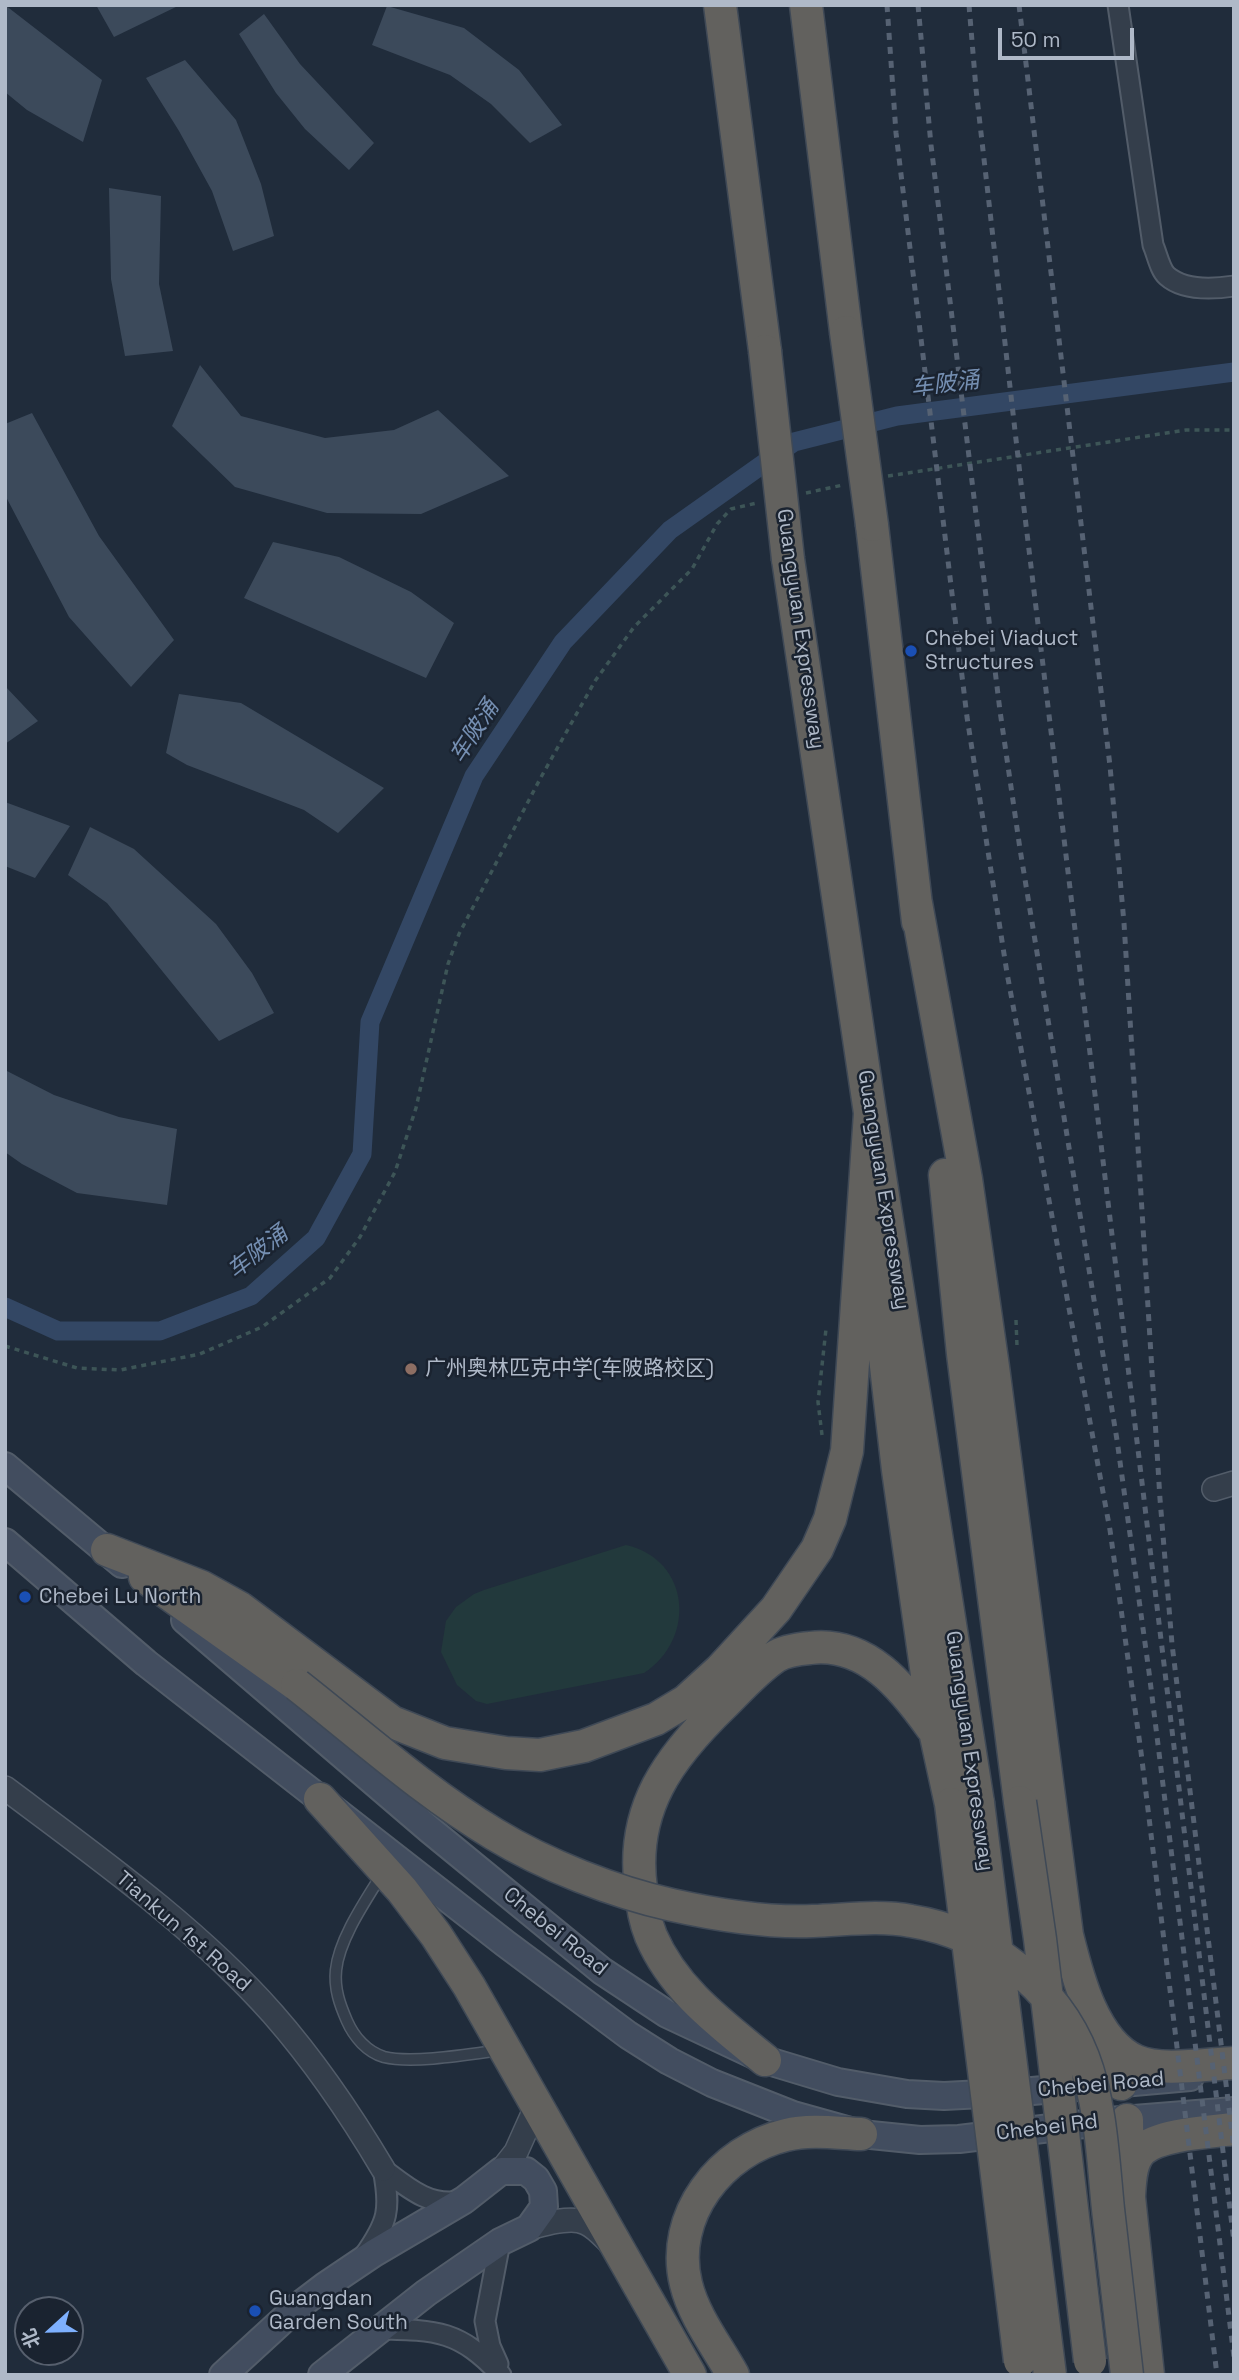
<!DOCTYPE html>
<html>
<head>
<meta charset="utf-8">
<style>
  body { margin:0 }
  #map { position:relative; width:1239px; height:2380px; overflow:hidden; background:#202c3b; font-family:"Space Grotesk","Noto Sans SC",sans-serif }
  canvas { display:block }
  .frame { position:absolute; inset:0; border:7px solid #afb9c8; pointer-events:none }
  .north { position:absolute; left:14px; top:2296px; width:70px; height:70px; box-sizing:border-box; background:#1a2330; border:2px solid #565f6d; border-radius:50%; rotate:248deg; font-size:19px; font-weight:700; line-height:28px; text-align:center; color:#afb9c8 }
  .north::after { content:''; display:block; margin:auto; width:24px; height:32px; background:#7eb0fe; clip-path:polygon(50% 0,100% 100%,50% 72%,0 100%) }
  .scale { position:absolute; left:998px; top:28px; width:136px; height:32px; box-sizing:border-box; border:4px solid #afb9c8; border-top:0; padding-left:9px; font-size:21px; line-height:24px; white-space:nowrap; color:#afb9c8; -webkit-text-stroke:5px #1a2330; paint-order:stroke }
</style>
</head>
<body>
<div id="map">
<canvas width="1239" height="2380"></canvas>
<div class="frame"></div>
<div class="north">北</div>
<div class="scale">50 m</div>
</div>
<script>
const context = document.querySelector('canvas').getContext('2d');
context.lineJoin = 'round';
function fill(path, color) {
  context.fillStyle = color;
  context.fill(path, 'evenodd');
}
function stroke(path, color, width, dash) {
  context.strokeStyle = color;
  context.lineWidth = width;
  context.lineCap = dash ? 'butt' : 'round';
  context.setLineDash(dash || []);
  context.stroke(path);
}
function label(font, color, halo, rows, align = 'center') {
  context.font = font + ' "Space Grotesk","Noto Sans SC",sans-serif';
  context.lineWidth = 5;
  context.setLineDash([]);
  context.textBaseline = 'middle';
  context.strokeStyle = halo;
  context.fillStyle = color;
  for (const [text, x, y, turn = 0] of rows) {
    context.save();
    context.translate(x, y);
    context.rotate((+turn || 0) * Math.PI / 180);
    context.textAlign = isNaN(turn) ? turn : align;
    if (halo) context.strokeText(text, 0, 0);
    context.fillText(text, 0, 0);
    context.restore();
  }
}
fill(new Path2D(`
  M 626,1545 C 691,1560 696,1639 644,1673 L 487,1704 L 476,1701 L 457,1685 L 441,1652 L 446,1621 L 456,1607 L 474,1594 L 484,1590 Z`), '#22393c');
stroke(new Path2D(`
  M 5,1307 L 58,1331 L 160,1331 L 251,1296 L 316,1238 L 362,1154 L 370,1022 L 474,776 L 563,642 L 670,530 L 794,442 L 897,416 L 1234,372`), '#334764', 19);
fill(new Path2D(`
  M 5,5 L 102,80 L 83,142 L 27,110 L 5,92 Z
  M 96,5 L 180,5 L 114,37 Z
  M 387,6 L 464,28 L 519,70 L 562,125 L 530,143 L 491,104 L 450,75 L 372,45 Z
  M 264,14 L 300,64 L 374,143 L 349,170 L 305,129 L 276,93 L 239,34 Z
  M 185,60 L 236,120 L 261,184 L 274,236 L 233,251 L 212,191 L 179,131 L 146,78 Z
  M 109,188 L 161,196 L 159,284 L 173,351 L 125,356 L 111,279 Z
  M 200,365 L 241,416 L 325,438 L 394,430 L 438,410 L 509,476 L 421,514 L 327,513 L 235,487 L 172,426 Z
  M 32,413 L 99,536 L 174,640 L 131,687 L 69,617 L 5,495 L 5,424 Z
  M 273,542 L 339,557 L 411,592 L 454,623 L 426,678 L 244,598 Z
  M 5,686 L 38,721 L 5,744 Z
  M 179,694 L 241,703 L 384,788 L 338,833 L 304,810 L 187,765 L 166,753 Z
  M 5,802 L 70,826 L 35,878 L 5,866 Z
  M 90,827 L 134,849 L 216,924 L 252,973 L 274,1013 L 219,1041 L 107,903 L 68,875 Z
  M 5,1070 L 54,1095 L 119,1117 L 177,1129 L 167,1205 L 77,1193 L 22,1164 L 5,1152 Z`), '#3c4a5b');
const service = new Path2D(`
  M 382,1874 C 366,1900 339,1939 336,1970 C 334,1989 340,2005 347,2021 C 354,2037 367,2052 384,2057 C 413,2064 471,2054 501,2050`);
const minor = new Path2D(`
  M 1118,5 L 1153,245 C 1157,254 1160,270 1167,276 C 1184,291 1214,289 1234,286
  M 383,2169 C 407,2187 429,2207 460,2201
  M 364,2256 C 388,2222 391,2210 383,2169
  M 378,2329 C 437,2330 459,2330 501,2375
  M 498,2364 L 490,2346 L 485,2321 L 500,2242`);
const tertiary = new Path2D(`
  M 1214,1489 L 1234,1483
  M 5,1788 C 97,1857 197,1928 273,2014 C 315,2062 351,2115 383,2169
  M 501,2171 L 516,2152 L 537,2105
  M 529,2228 C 543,2224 572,2216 586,2223 C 595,2227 602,2235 609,2242`);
const secondary = new Path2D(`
  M 5,1466 L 122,1564
  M 5,1542 L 146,1663 L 506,1944 L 628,2035 L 669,2061 L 712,2083 L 793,2115 L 861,2134 L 920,2140 L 959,2139 L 1109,2121 L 1234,2111
  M 185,1620 L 430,1830 L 602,1971 L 667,2014 L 765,2060 L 838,2082 L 907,2094 L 944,2096 L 1021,2092 L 1190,2077
  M 223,2375 L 296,2308 L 325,2286 L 374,2253 L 464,2200 L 501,2171 L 526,2171 L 536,2179 L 543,2191 L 544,2207 L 529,2228 L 500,2242 L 426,2293 L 322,2375`);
const trunk = new Path2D(`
  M 720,5 L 765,351
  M 806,5 L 846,332
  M 872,525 L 918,922
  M 788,559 L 870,1113 L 978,1803
  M 916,903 L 966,1179 L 993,1367 L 1067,1935 C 1077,1975 1093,2042 1136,2061 C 1160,2072 1207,2064 1234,2063
  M 945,1175 L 963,1354 L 1020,1802
  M 875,1271 L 898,1470 L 935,1731 L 951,1804
  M 107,1550 L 202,1587 L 240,1608 L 392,1722 L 445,1743 L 506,1753 L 540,1755 L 584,1746 L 656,1719 L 686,1701 L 720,1670 L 776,1609 L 817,1549 L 830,1519 L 847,1451 L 870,1113
  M 145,1577 L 297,1685
  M 320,1799 L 402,1890 L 436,1935 L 469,1986 L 690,2375
  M 1102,2036 L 1121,2084
  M 765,2060 C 721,2024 674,1990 651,1936 C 645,1921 642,1905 641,1889 C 630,1809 669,1757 724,1704 C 740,1688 756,1670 775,1657 C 784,1651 799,1649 810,1648 C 866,1641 903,1687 932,1728
  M 1127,2120 L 1128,2175
  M 733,2375 C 717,2346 694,2317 686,2284 C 669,2216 721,2150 786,2135 C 811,2129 836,2133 861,2134
  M 1148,2375 L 1129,2197 C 1130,2182 1130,2161 1142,2150 C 1160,2134 1210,2132 1234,2129`);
stroke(service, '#525c69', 13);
stroke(minor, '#525c69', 23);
stroke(tertiary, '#525c69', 26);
stroke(secondary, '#525c69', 30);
stroke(trunk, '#3f4956', 35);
stroke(new Path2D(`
  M 888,476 L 1186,430 L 1234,430
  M 806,493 L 843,485
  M 1016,1320 L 1017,1346
  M 5,1346 L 77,1368 L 120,1370 L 200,1354 L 262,1327 L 330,1278 L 360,1237 L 395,1172 L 416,1108 L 448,964 L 459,934 L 540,779 L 595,681 L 634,627 L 692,569 L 717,524 L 731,509 L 757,503
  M 822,1435 L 818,1402 L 826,1329`), '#3d5557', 3.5, [5, 5]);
stroke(service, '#343e4b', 10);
stroke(minor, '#343e4b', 19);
stroke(tertiary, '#343e4b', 23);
stroke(secondary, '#424d5f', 26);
stroke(trunk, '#62615e', 32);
stroke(new Path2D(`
  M 887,5 L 896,133 L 967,717 L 1007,973 L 1110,1530 L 1141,1752 L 1217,2375
  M 918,5 L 931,145 L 1000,711 L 1020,849 L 1117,1440 L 1149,1672 L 1234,2357
  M 969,5 L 976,89 L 1022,492 L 1234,2242
  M 1019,5 L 1110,766 L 1124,923 L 1160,1499 L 1172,1644 L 1234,2149`), '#566273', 5, [7, 7]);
const trunkBridge = new Path2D(`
  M 846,332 L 872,525
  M 765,351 L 788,559
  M 297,1685 C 362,1736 424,1792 494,1834 C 545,1865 614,1892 672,1905 C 717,1915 766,1923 813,1921 C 845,1920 879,1915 911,1921 C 986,1933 1055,1985 1083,2057 C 1101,2104 1103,2159 1108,2209 C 1114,2264 1121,2319 1127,2375
  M 1020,1802 L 1040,1939 L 1090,2361
  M 978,1803 L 1050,2375
  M 951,1804 L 1020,2361`);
stroke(trunkBridge, '#3f4956', 35, []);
stroke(trunkBridge, '#62615e', 32);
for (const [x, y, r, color] of [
  [911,651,7,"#1a4fb4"],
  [411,1369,7,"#8d6e63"],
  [25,1597,7,"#1a4fb4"],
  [255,2311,7,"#1a4fb4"]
]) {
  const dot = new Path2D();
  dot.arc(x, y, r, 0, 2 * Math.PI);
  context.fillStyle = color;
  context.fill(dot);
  stroke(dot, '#1a2330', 2.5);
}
label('21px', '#afb9c8', '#1a2330', [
  ["Guangyuan Expressway",800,629,82],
  ["Guangyuan Expressway",883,1190,81],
  ["Guangyuan Expressway",969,1751,82],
  ["Tiankun 1st Road",183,1932,41],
  ["Chebei Road",555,1932,39],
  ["Chebei Road",1101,2085,-5],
  ["Chebei Rd",1047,2128,-7]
]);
label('21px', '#afb9c8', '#1a2330', [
  ["Chebei Viaduct",925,639],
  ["Structures",925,663],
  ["广州奥林匹克中学(车陂路校区)",425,1369],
  ["Chebei Lu North",39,1597],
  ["Guangdan",269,2299],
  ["Garden South",269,2323]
], 'left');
label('italic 23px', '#758fb2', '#1a2330', [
  ["车陂涌",945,385,-7],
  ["车陂涌",475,732,-57],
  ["车陂涌",258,1253,-38]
]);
</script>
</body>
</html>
